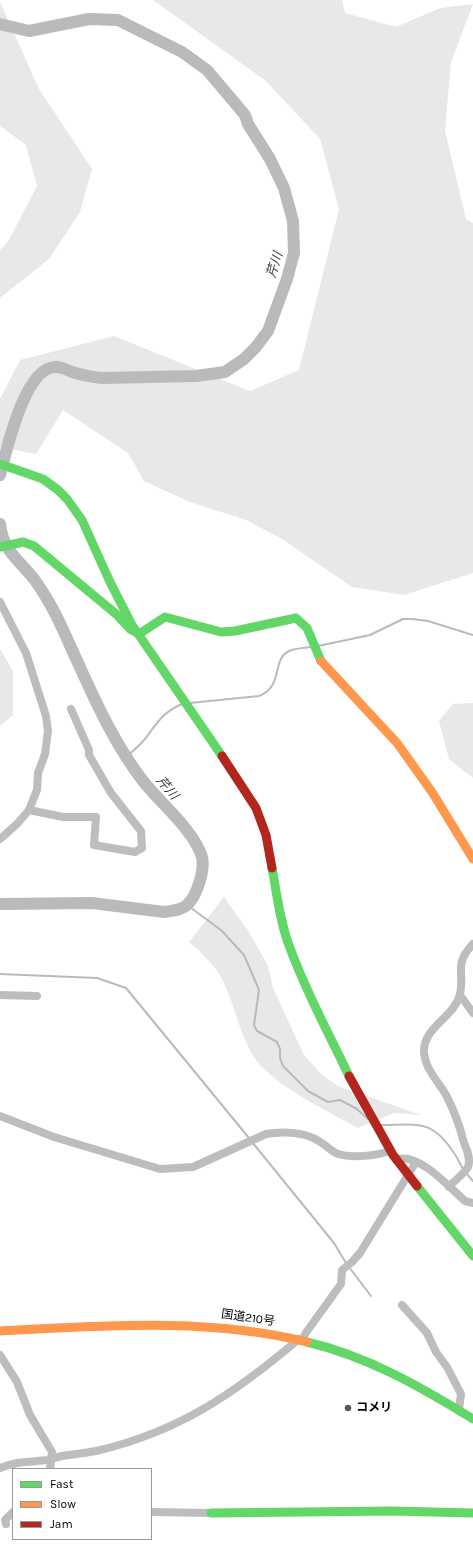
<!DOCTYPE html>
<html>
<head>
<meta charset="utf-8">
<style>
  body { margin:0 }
  #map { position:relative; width:473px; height:1552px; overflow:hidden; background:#fff; font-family:Karla,sans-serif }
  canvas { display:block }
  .legend { position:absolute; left:12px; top:1468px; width:140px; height:72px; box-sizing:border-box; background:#fff; border:1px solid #999; margin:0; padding:5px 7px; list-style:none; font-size:12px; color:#000 }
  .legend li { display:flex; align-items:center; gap:8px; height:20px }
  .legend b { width:20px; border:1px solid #999 }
</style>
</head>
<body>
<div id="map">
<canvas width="473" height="1552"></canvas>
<ul class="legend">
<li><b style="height:5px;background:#63d668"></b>Fast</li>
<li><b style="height:5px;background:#ff974d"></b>Slow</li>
<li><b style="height:5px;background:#b3261e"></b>Jam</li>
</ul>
</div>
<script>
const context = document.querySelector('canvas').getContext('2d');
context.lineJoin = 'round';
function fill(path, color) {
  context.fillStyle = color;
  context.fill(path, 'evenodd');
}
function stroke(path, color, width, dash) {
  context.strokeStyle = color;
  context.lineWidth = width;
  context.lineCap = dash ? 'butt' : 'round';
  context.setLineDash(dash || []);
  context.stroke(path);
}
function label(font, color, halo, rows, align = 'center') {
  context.font = font + ' Karla,"Noto Sans JP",sans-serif';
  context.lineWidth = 3;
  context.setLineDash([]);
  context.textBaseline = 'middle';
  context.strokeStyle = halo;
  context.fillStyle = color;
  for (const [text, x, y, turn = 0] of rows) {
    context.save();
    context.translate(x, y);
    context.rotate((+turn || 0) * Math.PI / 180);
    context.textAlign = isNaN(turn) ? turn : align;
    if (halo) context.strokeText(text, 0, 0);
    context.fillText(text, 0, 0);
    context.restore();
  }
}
fill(new Path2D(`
  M 153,0 L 342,0 L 345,13 L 396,27 L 440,8 L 473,4 L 451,62 L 445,131 L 466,219 L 473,223 L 473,573 L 404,595 L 352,587 L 282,539 L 246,520 L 190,502 L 144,481 L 128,453 L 63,410 L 36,454 L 0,447 L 0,399 L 20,360 L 114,336 L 250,391 L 299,370 L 339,209 L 320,139 L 266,81 Z
  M 0,2 L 39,89 L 92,169 L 80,212 L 49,259 L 0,298 L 0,250 L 9,240 L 37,186 L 26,145 L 0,126 Z
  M 0,649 L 13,671 L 13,715 L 0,726 Z
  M 473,703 L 473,778 L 449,759 L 439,721 L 453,704 Z
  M 224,897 L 249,932 L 268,966 L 273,988 L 304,1055 L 322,1075 L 338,1086 L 421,1115 L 394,1113 L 358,1128 C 328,1111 269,1084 252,1054 C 239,1032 235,1006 224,983 C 216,966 203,954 189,942 Z`), '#e8e8e8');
stroke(new Path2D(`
  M 318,646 L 370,635 L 403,619 L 412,619 L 428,621 L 473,635
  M 190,703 L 259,696 C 284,687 271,660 289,651 C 295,648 304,648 311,647
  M 127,756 C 133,751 140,745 145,739 C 157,723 163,712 182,704
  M 187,905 L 221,930 L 244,955 L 259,990 L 254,1025 L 257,1031 L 277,1042 L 280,1049 L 280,1058 L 283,1066 L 308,1091 L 328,1102 L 340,1100 L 357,1109 L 368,1119
  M 0,974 L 97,978 L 126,988 L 249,1138
  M 382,1125 C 419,1125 432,1119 454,1153 C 458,1158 460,1165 464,1170
  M 252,1142 L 334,1243 L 346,1263
  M 466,1173 L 473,1181
  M 349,1267 L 371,1296`), '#bababa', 2);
stroke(new Path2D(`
  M 0,24 L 29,31 L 89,19 L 118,20 L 182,52 L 207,70 L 245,115 L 248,124 L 270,159 L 284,188 L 293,221 L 294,253 L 287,279 L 268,331 L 256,347 L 244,359 L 225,372 L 196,376 L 102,378 C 91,377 82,375 72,372 C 67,370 62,367 57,367 C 25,364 6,452 0,475
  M 0,524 C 3,551 19,560 34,579 C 54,606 65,635 79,665 C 97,705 116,746 143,781 C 161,804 193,829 202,857 C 205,870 197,896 187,905 C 181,910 172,911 164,912 L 92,903 L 0,904`), '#bababa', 12);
stroke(new Path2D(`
  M 0,602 L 26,653 L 46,716 L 48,731 L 45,754 L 38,773 L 37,790 L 29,810 L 17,824 L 0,839
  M 29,810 L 63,817 L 96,817 L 94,845 L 135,852 L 142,848 L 141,831 L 111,793 L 89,755 L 89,750 L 71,709
  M 0,995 L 37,996
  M 460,995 L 473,1013
  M 0,1116 L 54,1137 L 160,1169 L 193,1167 L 266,1134 C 281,1131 304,1132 317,1140 C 325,1144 330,1151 338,1154 C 351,1158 377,1156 389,1151
  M 396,1160 C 417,1150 451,1189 465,1201 L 473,1203
  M 449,1187 C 454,1181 465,1173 468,1167 C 471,1159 467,1150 464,1143 C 460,1127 454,1110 446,1095 C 438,1081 425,1069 424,1052 C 423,1027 455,1017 460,994 C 465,972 453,965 473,944
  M 402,1305 L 427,1333 L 436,1352 L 447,1367 L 461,1394 L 459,1410
  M 303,1340 L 305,1334 L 341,1284 L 342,1270 L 352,1262 L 360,1253 L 416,1162
  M 0,1355 L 17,1382 L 30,1415 L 52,1452 L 50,1469
  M 0,1468 C 16,1461 31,1462 48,1460 C 53,1459 57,1457 62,1456 C 74,1454 85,1453 96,1451 C 179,1432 235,1393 299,1339
  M 151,1512 L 211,1513
  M 6,1524 L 5,1520 L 13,1512`), '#bdbdbd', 8);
stroke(new Path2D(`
  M 0,464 L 43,479 L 58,490 L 67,499 L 82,520 L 110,582 L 132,625 L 222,756
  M 0,547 L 23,542 L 34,546 L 116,614 L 130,629 L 139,634 L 165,617 L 221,632 L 235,631 L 296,618 L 307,628 L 321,661
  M 272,868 C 277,894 280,923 290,948 C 306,992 329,1034 349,1076
  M 417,1186 L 473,1256
  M 307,1342 C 367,1356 421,1387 473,1419
  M 211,1513 L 392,1511 L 473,1513`), '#63d668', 9);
stroke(new Path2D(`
  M 321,661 L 397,743 L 432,792 L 473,859
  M 0,1331 C 103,1326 206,1317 307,1342`), '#ff974d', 9);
stroke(new Path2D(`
  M 222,756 L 256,808 L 266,835 L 272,868
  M 349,1076 L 393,1155 L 417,1186`), '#b3261e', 9);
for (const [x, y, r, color] of [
  [348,1408,4,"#595959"]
]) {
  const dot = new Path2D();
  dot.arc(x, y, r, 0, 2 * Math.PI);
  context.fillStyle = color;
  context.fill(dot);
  stroke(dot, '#fff', 1.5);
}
label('12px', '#000', '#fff', [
  ["国道210号",248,1318,8]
]);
label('bold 12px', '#000', '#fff', [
  ["コメリ",356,1408]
], 'left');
label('italic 13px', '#3d3d3d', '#fff', [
  ["芹川",275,265,-73],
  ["芹川",167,788,50]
]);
</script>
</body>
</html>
